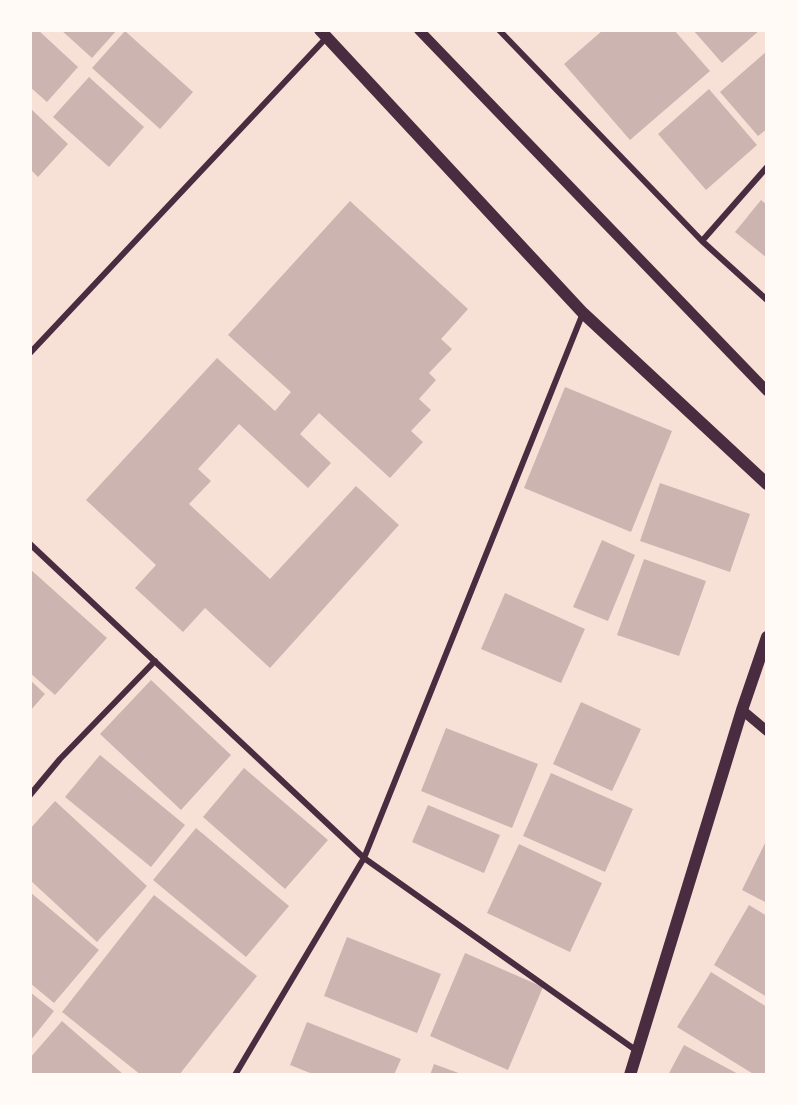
<!DOCTYPE html>
<html>
<head>
<meta charset="utf-8">
<style>
  body { margin:0 }
  #map { position:relative; width:797px; height:1105px; overflow:hidden; background:#f7e1d7; font-family:"Archivo Narrow",sans-serif }
  canvas { display:block }
  .frame { position:absolute; inset:0; border:32px solid #fffaf5; pointer-events:none }
</style>
</head>
<body>
<div id="map">
<canvas width="797" height="1105"></canvas>
<div class="frame"></div>
</div>
<script>
const context = document.querySelector('canvas').getContext('2d');
context.lineJoin = 'round';
function fill(path, color) {
  context.fillStyle = color;
  context.fill(path, 'evenodd');
}
function stroke(path, color, width, dash) {
  context.strokeStyle = color;
  context.lineWidth = width;
  context.lineCap = dash ? 'butt' : 'round';
  context.setLineDash(dash || []);
  context.stroke(path);
}
fill(new Path2D(`
  M 30,30 L 38,30 L 78,67 L 47,102 L 30,87 Z
  M 61,30 L 117,30 L 92,58 Z
  M 603,30 L 674,30 L 710,71 L 630,140 L 564,64 Z
  M 693,30 L 760,30 L 722,63 Z
  M 125,31 L 193,92 L 160,129 L 92,68 Z
  M 767,51 L 767,129 L 758,136 L 720,92 Z
  M 89,77 L 144,127 L 109,167 L 53,117 Z
  M 709,89 L 757,145 L 706,190 L 658,134 Z
  M 30,108 L 68,144 L 38,177 L 30,169 Z
  M 761,200 L 767,205 L 767,258 L 735,232 Z
  M 350,201 L 468,309 L 441,339 L 452,349 L 429,373 L 436,380 L 419,399 L 431,410 L 411,431 L 423,442 L 390,478 L 319,413 L 300,434 L 331,463 L 308,488 L 239,424 L 198,469 L 211,481 L 189,504 L 270,579 L 356,486 L 399,525 L 270,668 L 205,608 L 183,632 L 135,588 L 156,565 L 86,500 L 217,358 L 275,411 L 291,392 L 228,335 Z
  M 565,387 L 672,431 L 631,532 L 524,488 Z
  M 660,483 L 750,514 L 730,572 L 640,541 Z
  M 602,540 L 635,555 L 608,621 L 573,607 Z
  M 644,559 L 706,581 L 679,656 L 617,635 Z
  M 30,569 L 107,638 L 55,695 L 30,673 Z
  M 505,593 L 585,629 L 561,683 L 481,649 Z
  M 30,680 L 45,694 L 30,711 Z
  M 151,680 L 231,755 L 181,810 L 100,734 Z
  M 581,702 L 641,729 L 612,791 L 553,764 Z
  M 446,728 L 538,764 L 512,828 L 421,791 Z
  M 100,755 L 185,825 L 151,867 L 65,797 Z
  M 244,768 L 328,840 L 285,889 L 203,817 Z
  M 551,773 L 633,809 L 605,872 L 523,836 Z
  M 55,801 L 147,886 L 97,942 L 30,880 L 30,829 Z
  M 428,805 L 500,835 L 484,873 L 412,842 Z
  M 196,828 L 289,906 L 246,957 L 153,880 Z
  M 767,839 L 767,903 L 742,890 Z
  M 519,844 L 602,883 L 570,952 L 487,913 Z
  M 30,892 L 99,950 L 54,1003 L 30,983 Z
  M 154,895 L 257,976 L 179,1075 L 141,1075 L 62,1012 Z
  M 749,905 L 767,916 L 767,997 L 714,965 Z
  M 347,937 L 441,974 L 417,1033 L 324,996 Z
  M 465,953 L 543,987 L 508,1070 L 430,1036 Z
  M 711,972 L 767,1007 L 767,1075 L 755,1075 L 677,1027 Z
  M 30,992 L 54,1011 L 30,1041 Z
  M 62,1021 L 124,1075 L 30,1075 L 30,1058 Z
  M 307,1022 L 401,1059 L 394,1075 L 315,1075 L 290,1065 Z
  M 684,1045 L 740,1075 L 668,1075 Z
  M 434,1064 L 464,1075 L 430,1075 Z`), '#ccb4b1');
stroke(new Path2D(`
  M 499,30 L 702,241 L 767,300
  M 702,241 L 767,167
  M 30,353 L 327,37
  M 30,544 L 364,858 L 637,1051
  M 30,795 L 60,759 L 155,661
  M 235,1075 L 364,858 L 583,313`), '#4a2c40', 6);
stroke(new Path2D(`
  M 419,30 L 767,391
  M 742,710 L 767,731`), '#4a2c40', 10);
stroke(new Path2D(`
  M 320,30 L 583,313 L 767,484
  M 630,1075 L 742,710 L 767,637`), '#4a2c40', 12);
</script>
</body>
</html>
